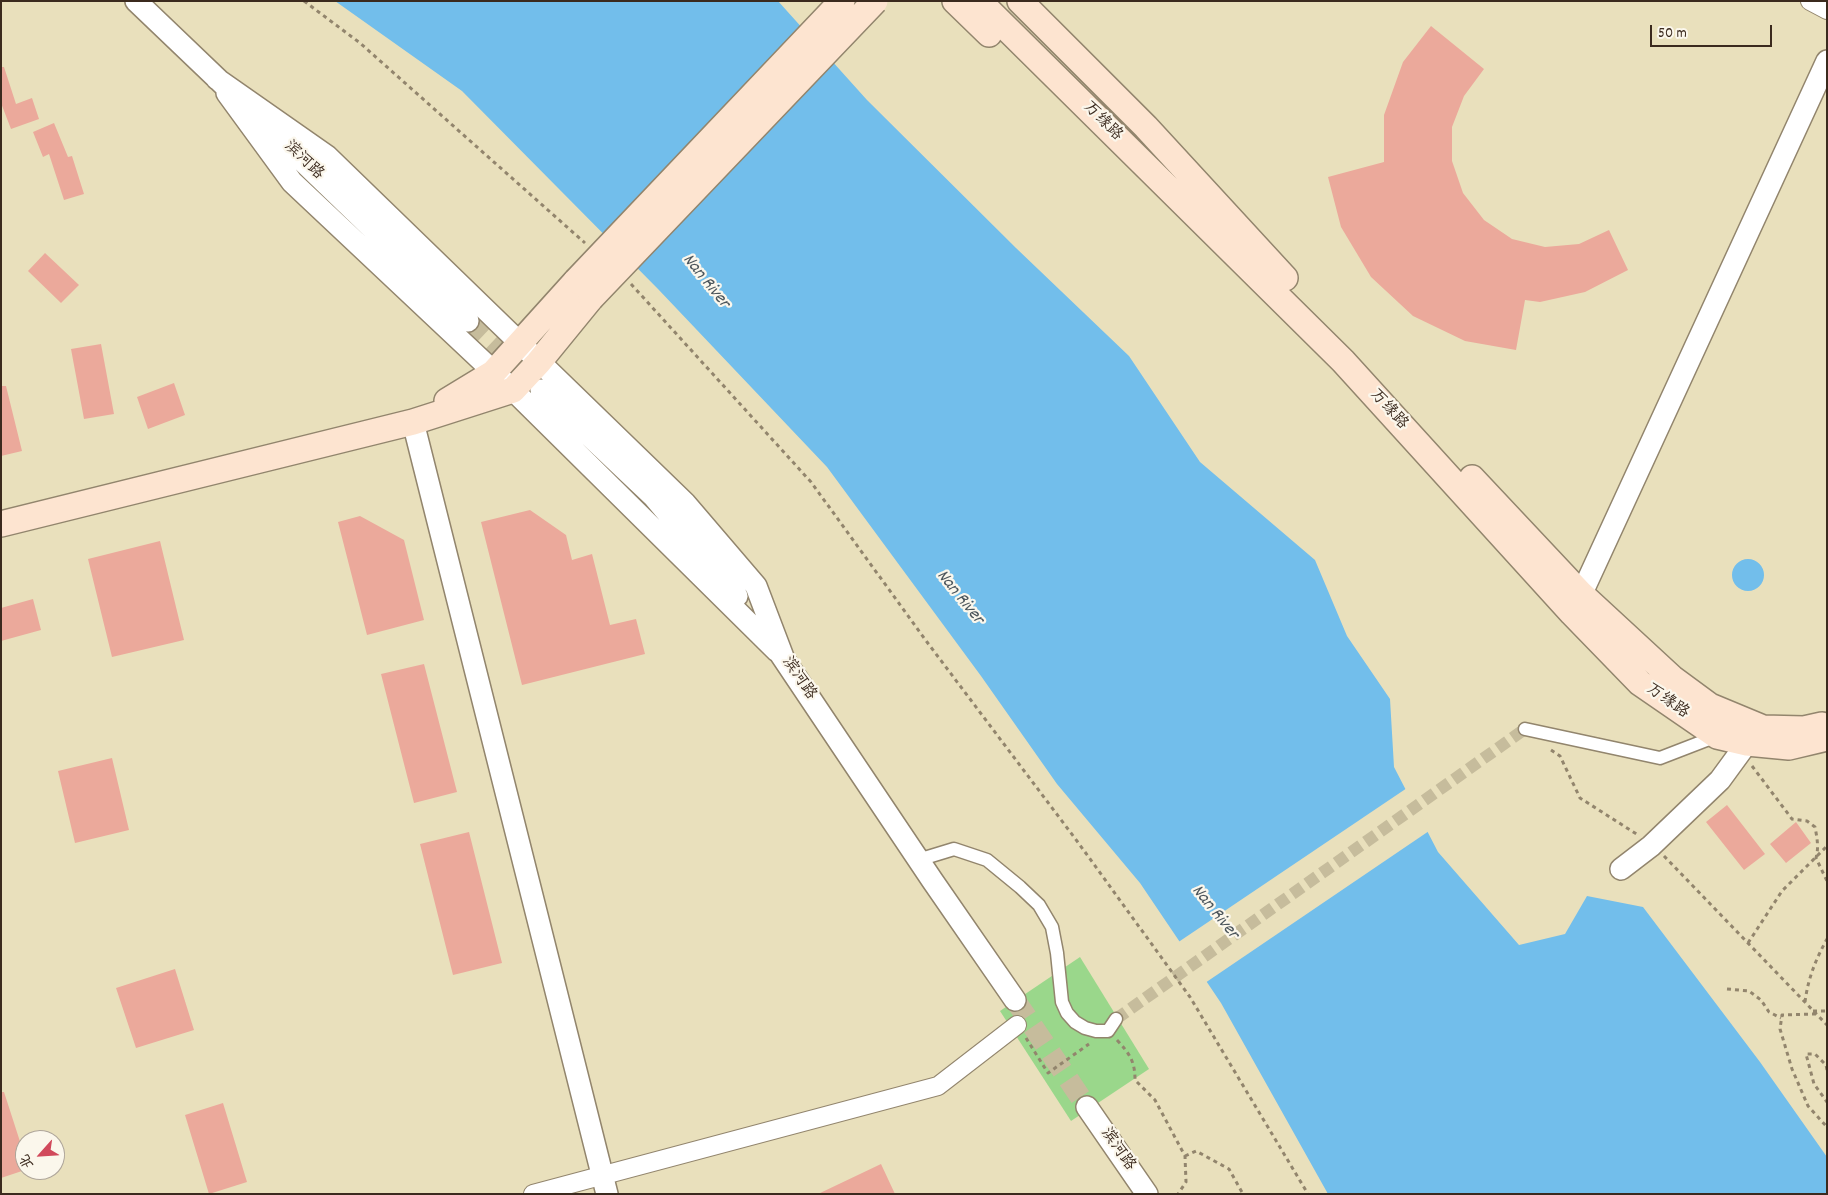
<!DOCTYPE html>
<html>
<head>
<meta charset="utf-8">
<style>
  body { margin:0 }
  #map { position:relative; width:1828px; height:1195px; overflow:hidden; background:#e9e0bc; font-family:Dekko,"LXGW WenKai TC",sans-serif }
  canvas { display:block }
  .frame { position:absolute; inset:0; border:2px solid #3b2a1e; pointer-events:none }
  .north { position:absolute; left:15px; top:1130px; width:50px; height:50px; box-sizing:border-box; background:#fbf7ec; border:1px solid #aea59a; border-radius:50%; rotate:244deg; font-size:14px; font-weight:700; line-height:20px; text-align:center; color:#3b2a1e }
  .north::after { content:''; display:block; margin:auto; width:18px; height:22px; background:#d1495b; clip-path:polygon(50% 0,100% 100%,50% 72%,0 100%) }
  .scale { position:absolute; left:1650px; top:25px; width:122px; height:22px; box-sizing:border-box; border:2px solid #3b2a1e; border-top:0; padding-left:6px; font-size:15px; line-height:18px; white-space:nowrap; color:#3b2a1e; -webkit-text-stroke:4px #fbf7ec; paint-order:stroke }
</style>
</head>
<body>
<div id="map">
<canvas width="1828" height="1195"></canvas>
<div class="frame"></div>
<div class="north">北</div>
<div class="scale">50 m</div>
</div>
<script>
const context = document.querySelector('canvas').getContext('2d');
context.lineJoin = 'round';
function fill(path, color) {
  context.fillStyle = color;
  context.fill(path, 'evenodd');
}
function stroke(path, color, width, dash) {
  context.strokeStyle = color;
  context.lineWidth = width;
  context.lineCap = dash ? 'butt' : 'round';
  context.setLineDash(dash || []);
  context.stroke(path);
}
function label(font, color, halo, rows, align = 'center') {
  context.font = font + ' Dekko,"LXGW WenKai TC",sans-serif';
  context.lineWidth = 4.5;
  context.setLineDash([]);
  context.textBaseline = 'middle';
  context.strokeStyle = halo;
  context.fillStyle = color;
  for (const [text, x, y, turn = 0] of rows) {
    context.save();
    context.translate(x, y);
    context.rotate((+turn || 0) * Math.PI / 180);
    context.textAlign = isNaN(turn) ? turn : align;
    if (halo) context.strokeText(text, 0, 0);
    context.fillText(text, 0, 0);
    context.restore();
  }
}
fill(new Path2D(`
  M 1080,957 L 1149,1069 L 1071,1121 L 1000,1011 Z`), '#9ad78b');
fill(new Path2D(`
  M 335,1 L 778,1 L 867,100 L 1016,248 L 1129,356 L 1200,462 L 1315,560 L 1347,636 L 1390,699 L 1394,767 L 1438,852 L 1519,945 L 1565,934 L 1587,896 L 1643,907 L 1760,1062 L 1827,1157 L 1827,1194 L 1328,1194 L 1221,1003 L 1140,883 L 1057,784 L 981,676 L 827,467 L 658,289 L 462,91 Z
  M1732 575a16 16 0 1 1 32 0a16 16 0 1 1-32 0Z`), '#72beeb');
fill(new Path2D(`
  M 1407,788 L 1429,831 L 1205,983 L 1177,943 Z`), '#e9e0bc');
fill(new Path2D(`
  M 1431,26 L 1484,69 L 1464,96 L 1452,127 L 1452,161 L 1463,193 L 1484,220 L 1512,239 L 1545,247 L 1579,244 L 1609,230 L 1628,270 L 1585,292 L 1540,302 L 1525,300 L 1516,350 L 1465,341 L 1413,316 L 1371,277 L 1341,227 L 1328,177 L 1384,162 L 1384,115 L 1403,62 Z
  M 1,67 L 4,67 L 16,104 L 32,98 L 39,119 L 11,129 L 1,103 Z
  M 54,123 L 68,157 L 72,156 L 84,194 L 64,200 L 49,154 L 43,157 L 33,132 Z
  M 45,253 L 79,285 L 61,303 L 28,271 Z
  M 101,344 L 114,414 L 84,419 L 71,349 Z
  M 174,383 L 185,415 L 148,429 L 137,397 Z
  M 1,386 L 6,386 L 22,451 L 1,456 Z
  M 530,510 L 566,535 L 572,560 L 592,554 L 610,625 L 636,619 L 645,654 L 522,685 L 481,522 Z
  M 360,516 L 404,540 L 424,620 L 367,635 L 338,522 Z
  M 160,541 L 184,640 L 112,657 L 88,559 Z
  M 33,599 L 41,630 L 1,641 L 1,608 Z
  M 424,664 L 457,792 L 414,803 L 381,674 Z
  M 112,758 L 129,830 L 75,843 L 58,771 Z
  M 1727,805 L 1765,854 L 1744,870 L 1706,822 Z
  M 1796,822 L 1811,843 L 1786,863 L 1770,844 Z
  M 469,832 L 502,963 L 453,975 L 420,844 Z
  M 175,969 L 194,1030 L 136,1048 L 116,988 Z
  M 1,1092 L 4,1092 L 25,1157 L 25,1170 L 1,1178 Z
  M 223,1103 L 247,1182 L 209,1194 L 185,1115 Z
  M 881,1164 L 895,1194 L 818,1194 Z`), '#eba99b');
stroke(new Path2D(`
  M 1116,1019 L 1525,729`), '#c6bc9c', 12, [12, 6]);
stroke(new Path2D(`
  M 468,321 L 519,369
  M 1015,1000 L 1087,1107`), '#c6bc9c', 21, [21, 11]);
const pedestrian = new Path2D(`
  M 1525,729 L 1660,758 L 1717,736
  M 918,860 L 954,849 L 987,860 L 1020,887 L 1039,905 L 1052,927 L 1057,953 L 1062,1002 L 1067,1013 L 1075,1022 L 1085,1028 L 1096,1031 L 1108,1031 L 1116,1019`);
const minor = new Path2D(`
  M 1810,1 L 1827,10
  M 533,1194 L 938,1086 L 1017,1025`);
const tertiary = new Path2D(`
  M 136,1 L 227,88
  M 217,79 L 327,156 L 685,503 L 756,586 L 783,657
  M 227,93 L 292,182 L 513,390 L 777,651
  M 267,127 L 468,321
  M 541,390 L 653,496 L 737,596
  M 413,422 L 607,1194
  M 1575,608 L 1827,61
  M 775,646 L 932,880 L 1015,1000
  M 1621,869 L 1651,846 L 1720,780 L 1747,743
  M 1087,1107 L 1147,1194`);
const secondary = new Path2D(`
  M 955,1 L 989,34
  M 979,1 L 1343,361 L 1572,613 L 1640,683 L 1717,736 L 1747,743 L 1789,747 L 1827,738
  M 1020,1 L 1146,127 L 1285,278
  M 447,401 L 493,373 L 576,281
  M 1472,478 L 1581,594 L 1672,678 L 1710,706 L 1763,728 L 1804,729 L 1822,725
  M 1,524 L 413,422 L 513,390 L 538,363 L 591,298`);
stroke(pedestrian, '#92856d', 15);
stroke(minor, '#92856d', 20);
stroke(tertiary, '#92856d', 24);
stroke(secondary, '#92856d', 28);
stroke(new Path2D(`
  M 304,1 L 360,43 L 585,243
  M 631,284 L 811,482 L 927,642 L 1077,841 L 1190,997 L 1308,1194
  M 1551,750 L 1560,756 L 1580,798 L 1638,835
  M 1752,766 L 1792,819 L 1807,821 L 1815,827 C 1817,838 1819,847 1816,858 L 1827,881
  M 1664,856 L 1827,1025
  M 1748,943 L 1782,891 L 1827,846
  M 1727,989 L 1749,991 L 1761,1000 L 1769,1012 L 1781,1018
  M 1805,1002 C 1808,978 1816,959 1827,939
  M 1813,1011 L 1827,1011
  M 1816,1014 L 1782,1015 L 1780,1029 L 1792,1069 L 1808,1106 L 1827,1127
  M 1026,1038 L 1048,1073 L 1089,1044
  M 1117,1040 C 1130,1054 1135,1062 1135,1080 L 1155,1100 L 1185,1156 L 1186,1182 L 1178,1194
  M 1827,1070 L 1826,1065 L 1815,1054 L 1806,1054 L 1814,1084 L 1827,1102
  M 1185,1156 L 1196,1151 L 1229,1169 L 1243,1194`), '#92856d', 3, [4, 4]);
stroke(pedestrian, '#fff', 12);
stroke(minor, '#fff', 18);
stroke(tertiary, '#fff', 21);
stroke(secondary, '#fde4d0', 25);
const secondaryBridge = new Path2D(`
  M 576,281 L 842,1
  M 591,298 L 875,1`);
stroke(secondaryBridge, '#92856d', 28, []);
stroke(secondaryBridge, '#fde4d0', 25);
label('16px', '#3b2a1e', '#fbf7ec', [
  ["万缘路",1102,122,45],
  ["滨河路",303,161,44],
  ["万缘路",1388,410,48],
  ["滨河路",798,679,56],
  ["万缘路",1667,702,35],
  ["滨河路",1117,1150,55]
]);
label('italic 18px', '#4c565c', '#fbf7ec', [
  ["Nan River",705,282,51],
  ["Nan River",959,598,51],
  ["Nan River",1214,913,51]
]);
</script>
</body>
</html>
